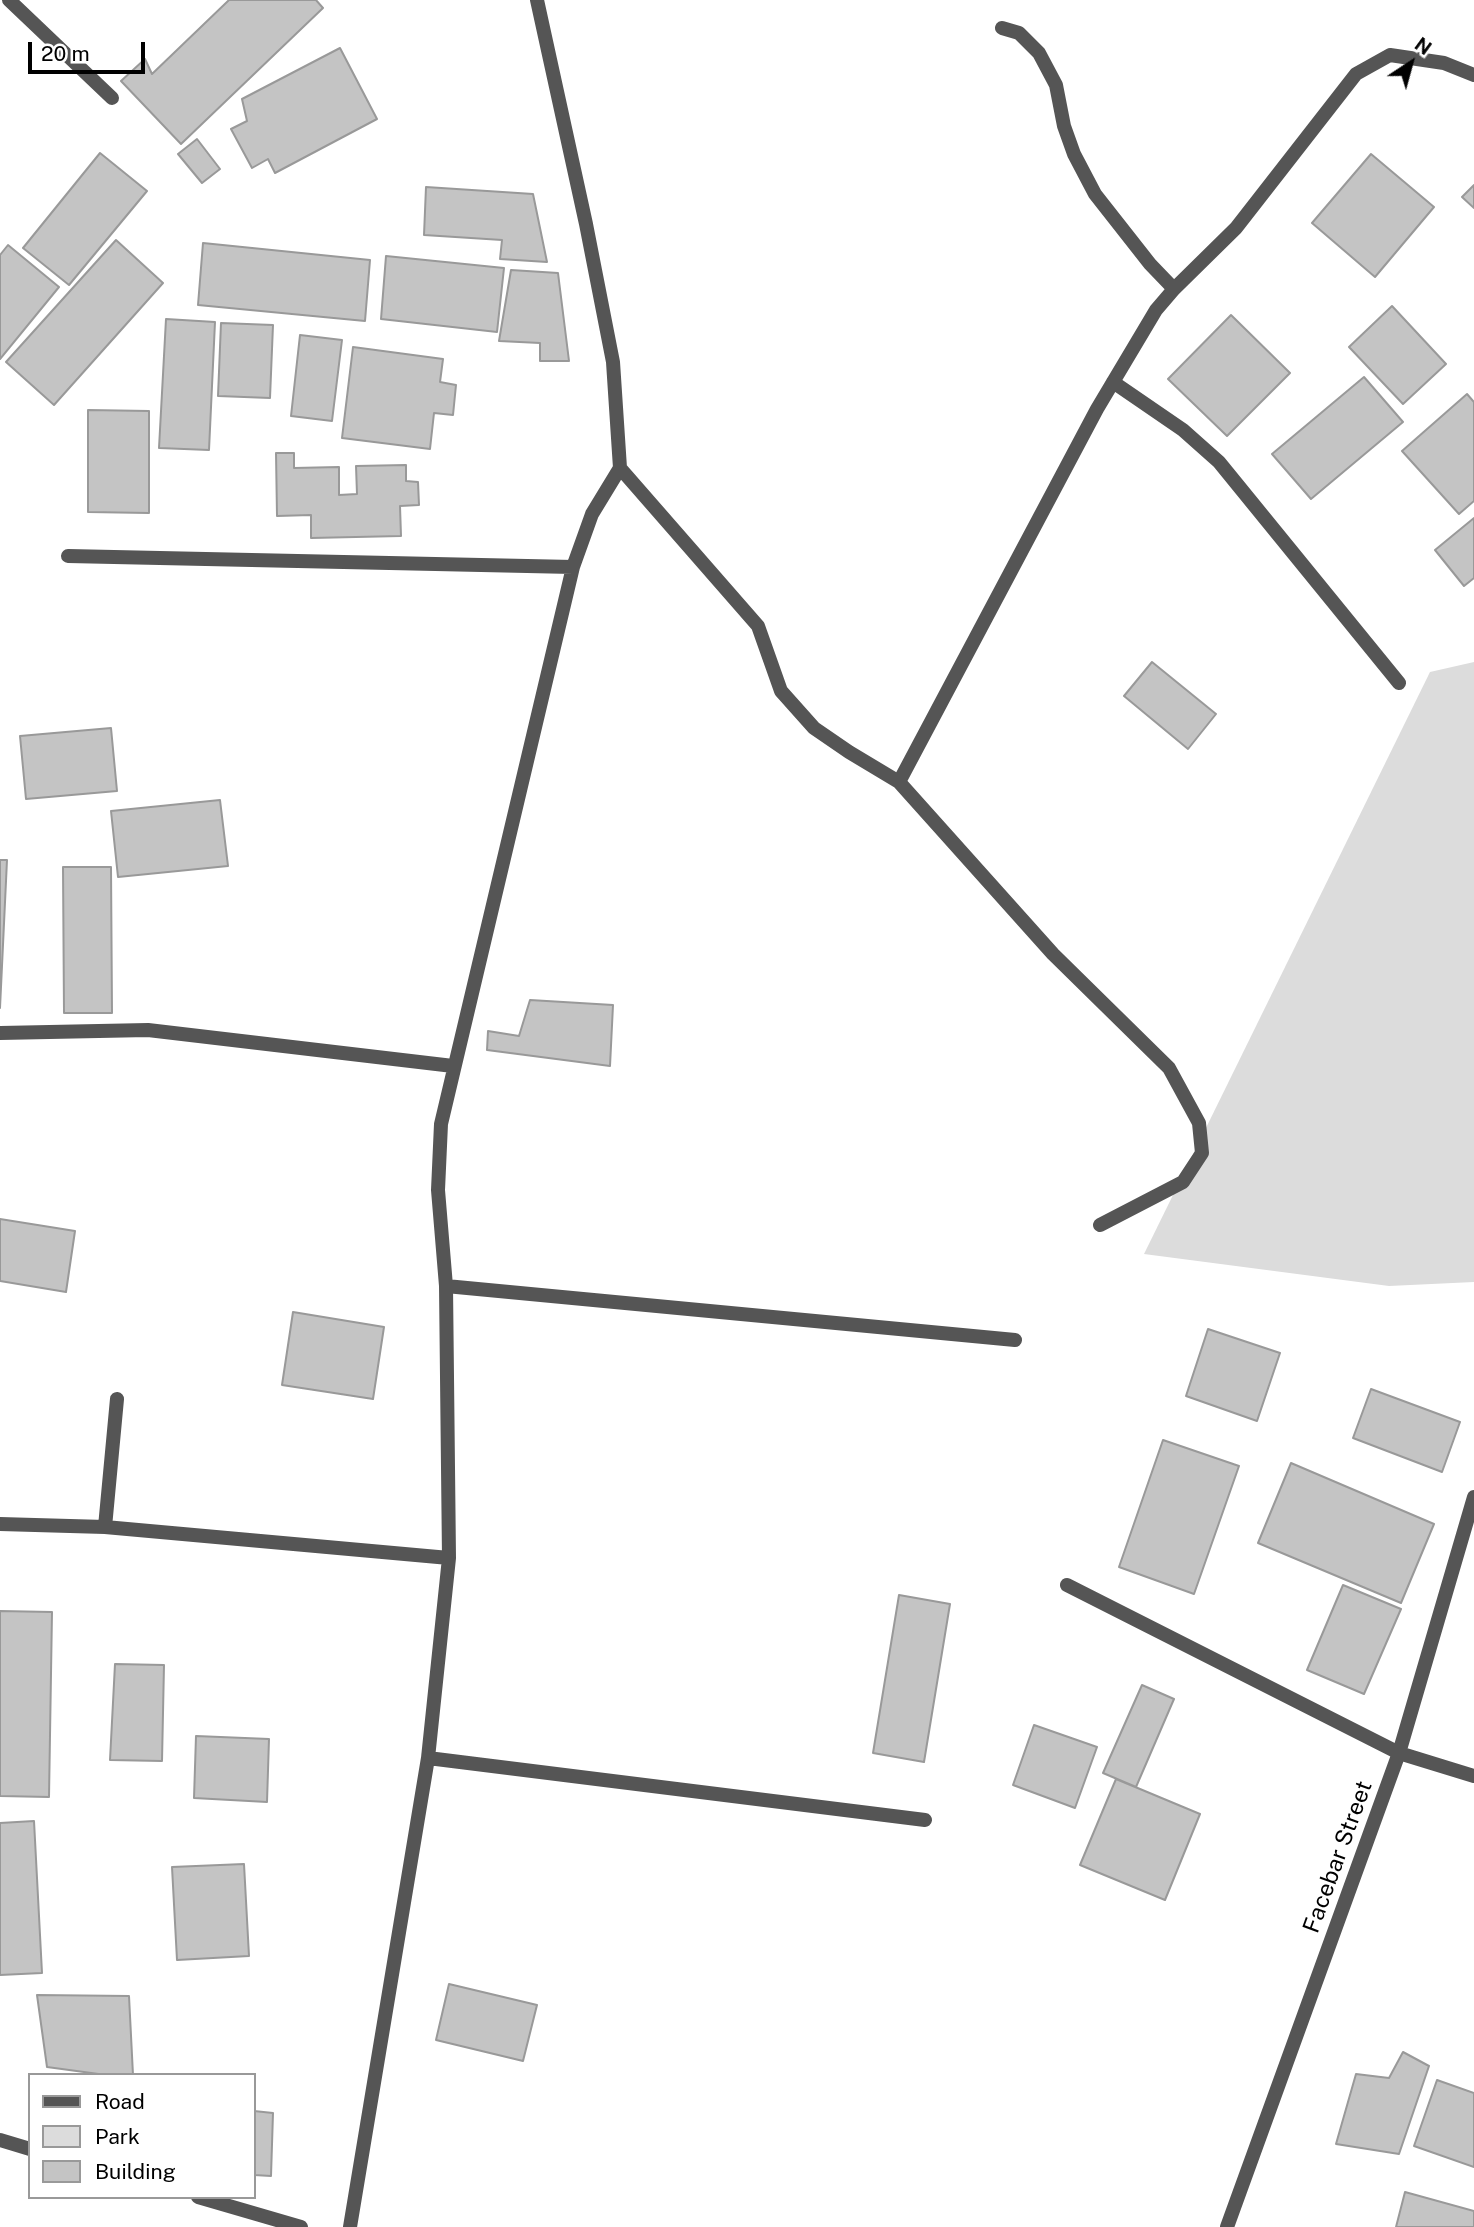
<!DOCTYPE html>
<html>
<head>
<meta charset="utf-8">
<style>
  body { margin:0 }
  #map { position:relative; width:1474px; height:2227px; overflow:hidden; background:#fff; font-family:"Public Sans",sans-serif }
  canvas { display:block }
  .legend { position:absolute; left:28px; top:2073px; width:228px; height:126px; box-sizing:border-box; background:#fff; border:2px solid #999; margin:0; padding:9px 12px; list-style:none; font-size:21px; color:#000 }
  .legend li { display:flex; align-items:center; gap:14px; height:35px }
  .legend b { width:35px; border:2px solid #999 }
  .north { position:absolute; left:1376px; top:28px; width:70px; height:70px; -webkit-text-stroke:5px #fff; paint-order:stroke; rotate:36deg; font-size:19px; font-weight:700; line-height:28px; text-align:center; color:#000 }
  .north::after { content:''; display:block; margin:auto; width:24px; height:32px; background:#000; clip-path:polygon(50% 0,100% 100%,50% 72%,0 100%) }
  .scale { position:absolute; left:28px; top:42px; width:117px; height:32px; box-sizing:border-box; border:4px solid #000; border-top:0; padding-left:9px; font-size:21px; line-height:24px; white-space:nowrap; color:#000; -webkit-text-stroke:5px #fff; paint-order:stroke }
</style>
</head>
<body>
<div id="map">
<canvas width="1474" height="2227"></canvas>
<ul class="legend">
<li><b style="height:9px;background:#555"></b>Road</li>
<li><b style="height:19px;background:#dcdcdc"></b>Park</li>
<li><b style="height:19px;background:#c4c4c4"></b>Building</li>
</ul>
<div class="north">N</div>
<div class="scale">20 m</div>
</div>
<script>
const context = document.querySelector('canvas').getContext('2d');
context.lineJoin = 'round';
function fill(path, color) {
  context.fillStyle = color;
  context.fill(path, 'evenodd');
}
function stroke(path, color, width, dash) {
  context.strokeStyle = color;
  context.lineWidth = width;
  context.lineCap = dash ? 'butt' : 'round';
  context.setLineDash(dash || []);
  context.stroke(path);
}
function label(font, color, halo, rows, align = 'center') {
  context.font = font + ' "Public Sans",sans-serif';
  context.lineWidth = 7;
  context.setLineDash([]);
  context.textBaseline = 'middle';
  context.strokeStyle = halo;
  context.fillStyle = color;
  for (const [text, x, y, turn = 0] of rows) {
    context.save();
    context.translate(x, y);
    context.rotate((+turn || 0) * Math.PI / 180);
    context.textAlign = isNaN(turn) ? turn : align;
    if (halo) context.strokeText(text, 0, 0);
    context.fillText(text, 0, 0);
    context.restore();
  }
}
fill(new Path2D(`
  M 1474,662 L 1474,1282 L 1389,1286 L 1144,1254 L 1430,672 Z`), '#dcdcdc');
const building = new Path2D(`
  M 229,0 L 316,0 L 323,8 L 181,144 L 121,81 L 145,59 L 152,74 Z
  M 340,48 L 377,119 L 275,173 L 268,159 L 252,168 L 231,129 L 247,121 L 242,99 Z
  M 197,139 L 220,169 L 202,183 L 178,154 Z
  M 100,153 L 147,191 L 69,285 L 23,248 Z
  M 1371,154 L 1434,207 L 1375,277 L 1312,223 Z
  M 1474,185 L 1474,208 L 1462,197 Z
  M 426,187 L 533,194 L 547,262 L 500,259 L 502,240 L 424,235 Z
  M 116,240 L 163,283 L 54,405 L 6,362 Z
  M 203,243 L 370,260 L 365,321 L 198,305 Z
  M 8,245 L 59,287 L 0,359 L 0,255 Z
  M 386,256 L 504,268 L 497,332 L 381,319 Z
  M 511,270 L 558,273 L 569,361 L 540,361 L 540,343 L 499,341 Z
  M 1392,306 L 1446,364 L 1403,404 L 1349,347 Z
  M 1231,315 L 1290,373 L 1227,436 L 1168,379 Z
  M 166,319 L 215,322 L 209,450 L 159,448 Z
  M 221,323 L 273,325 L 270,398 L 218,396 Z
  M 300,335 L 342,340 L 332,421 L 291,416 Z
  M 353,347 L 443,359 L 440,382 L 456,385 L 453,415 L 434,413 L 430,449 L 342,438 Z
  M 1364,377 L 1403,422 L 1311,499 L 1272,454 Z
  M 1467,394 L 1474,402 L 1474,501 L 1459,514 L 1402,451 Z
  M 88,410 L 149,411 L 149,513 L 88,512 Z
  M 276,453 L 294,453 L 294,468 L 339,467 L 339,495 L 357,494 L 356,466 L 406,465 L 406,481 L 418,482 L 419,505 L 400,506 L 401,536 L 311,538 L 311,515 L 277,516 Z
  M 1474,518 L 1474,578 L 1464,586 L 1435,550 Z
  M 1152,662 L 1216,714 L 1188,749 L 1124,696 Z
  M 111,728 L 117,791 L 26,799 L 20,736 Z
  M 220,800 L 228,866 L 118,877 L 111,811 Z
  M 0,860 L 7,860 L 0,1008 Z
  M 63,867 L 111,867 L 112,1013 L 64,1013 Z
  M 530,1000 L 613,1005 L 610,1066 L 487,1050 L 488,1031 L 519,1036 Z
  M 0,1219 L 75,1231 L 66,1292 L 0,1281 Z
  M 293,1312 L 384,1327 L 373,1399 L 282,1385 Z
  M 1208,1329 L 1280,1353 L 1257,1421 L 1186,1396 Z
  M 1371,1389 L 1460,1422 L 1442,1472 L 1353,1438 Z
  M 1163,1440 L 1239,1466 L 1194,1594 L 1119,1567 Z
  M 1291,1463 L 1434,1524 L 1401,1603 L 1258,1543 Z
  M 1343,1585 L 1401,1609 L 1364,1694 L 1307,1670 Z
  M 899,1595 L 950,1604 L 924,1762 L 873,1753 Z
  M 0,1611 L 52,1612 L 49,1797 L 0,1796 Z
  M 115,1664 L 164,1665 L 162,1761 L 110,1760 Z
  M 1142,1685 L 1174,1699 L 1136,1787 L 1103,1773 Z
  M 1034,1725 L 1097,1747 L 1075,1808 L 1013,1785 Z
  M 196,1736 L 269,1739 L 267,1802 L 194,1798 Z
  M 1116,1779 L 1200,1814 L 1165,1900 L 1080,1865 Z
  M 34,1821 L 42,1973 L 0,1975 L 0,1823 Z
  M 244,1864 L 249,1956 L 177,1960 L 172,1867 Z
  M 449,1984 L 537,2005 L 523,2061 L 436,2040 Z
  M 37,1995 L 129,1996 L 133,2075 L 106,2075 L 47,2067 Z
  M 1403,2052 L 1429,2066 L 1399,2154 L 1336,2144 L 1356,2074 L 1389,2078 Z
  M 1437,2080 L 1474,2093 L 1474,2167 L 1414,2146 Z
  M 254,2111 L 273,2113 L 271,2176 L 254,2175 Z
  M 1405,2192 L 1474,2211 L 1474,2227 L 1396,2227 Z`);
fill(building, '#c4c4c4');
stroke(building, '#999', 2);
stroke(new Path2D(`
  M 9,0 L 112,98
  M 1002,28 L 1019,33 L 1039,53 L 1056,85 L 1064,126 L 1074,154 L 1095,194 L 1150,264 L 1174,289
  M 1113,382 L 1183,430 L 1219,462 L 1399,683
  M 620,468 L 758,626 L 781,691 L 814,728 L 849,752 L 899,782 L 1053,954 L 1169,1068 L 1199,1123 L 1202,1153 L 1183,1182 L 1100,1225
  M 68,556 L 573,567
  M 899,782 L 1097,409 L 1156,310 L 1174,289 L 1236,228 L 1356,74 L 1390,55 L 1444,63 L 1474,75
  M 0,1033 L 148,1030 L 453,1066
  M 446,1286 L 1015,1340
  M 0,1524 L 105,1527 L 449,1558
  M 105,1527 L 117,1399
  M 1067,1585 L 1399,1753 L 1474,1776
  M 428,1758 L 925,1820
  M 0,2140 L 30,2149
  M 198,2197 L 301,2227
  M 350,2227 L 428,1758 L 449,1558 L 446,1286 L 438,1190 L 441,1124 L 573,567 L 592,514 L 620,468 L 613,362 L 586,224 L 537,0
  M 1227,2227 L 1399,1753 L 1474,1497`), '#555', 14);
label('23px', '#000', '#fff', [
  ["Facebar Street",1338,1857,-70]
]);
</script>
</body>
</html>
